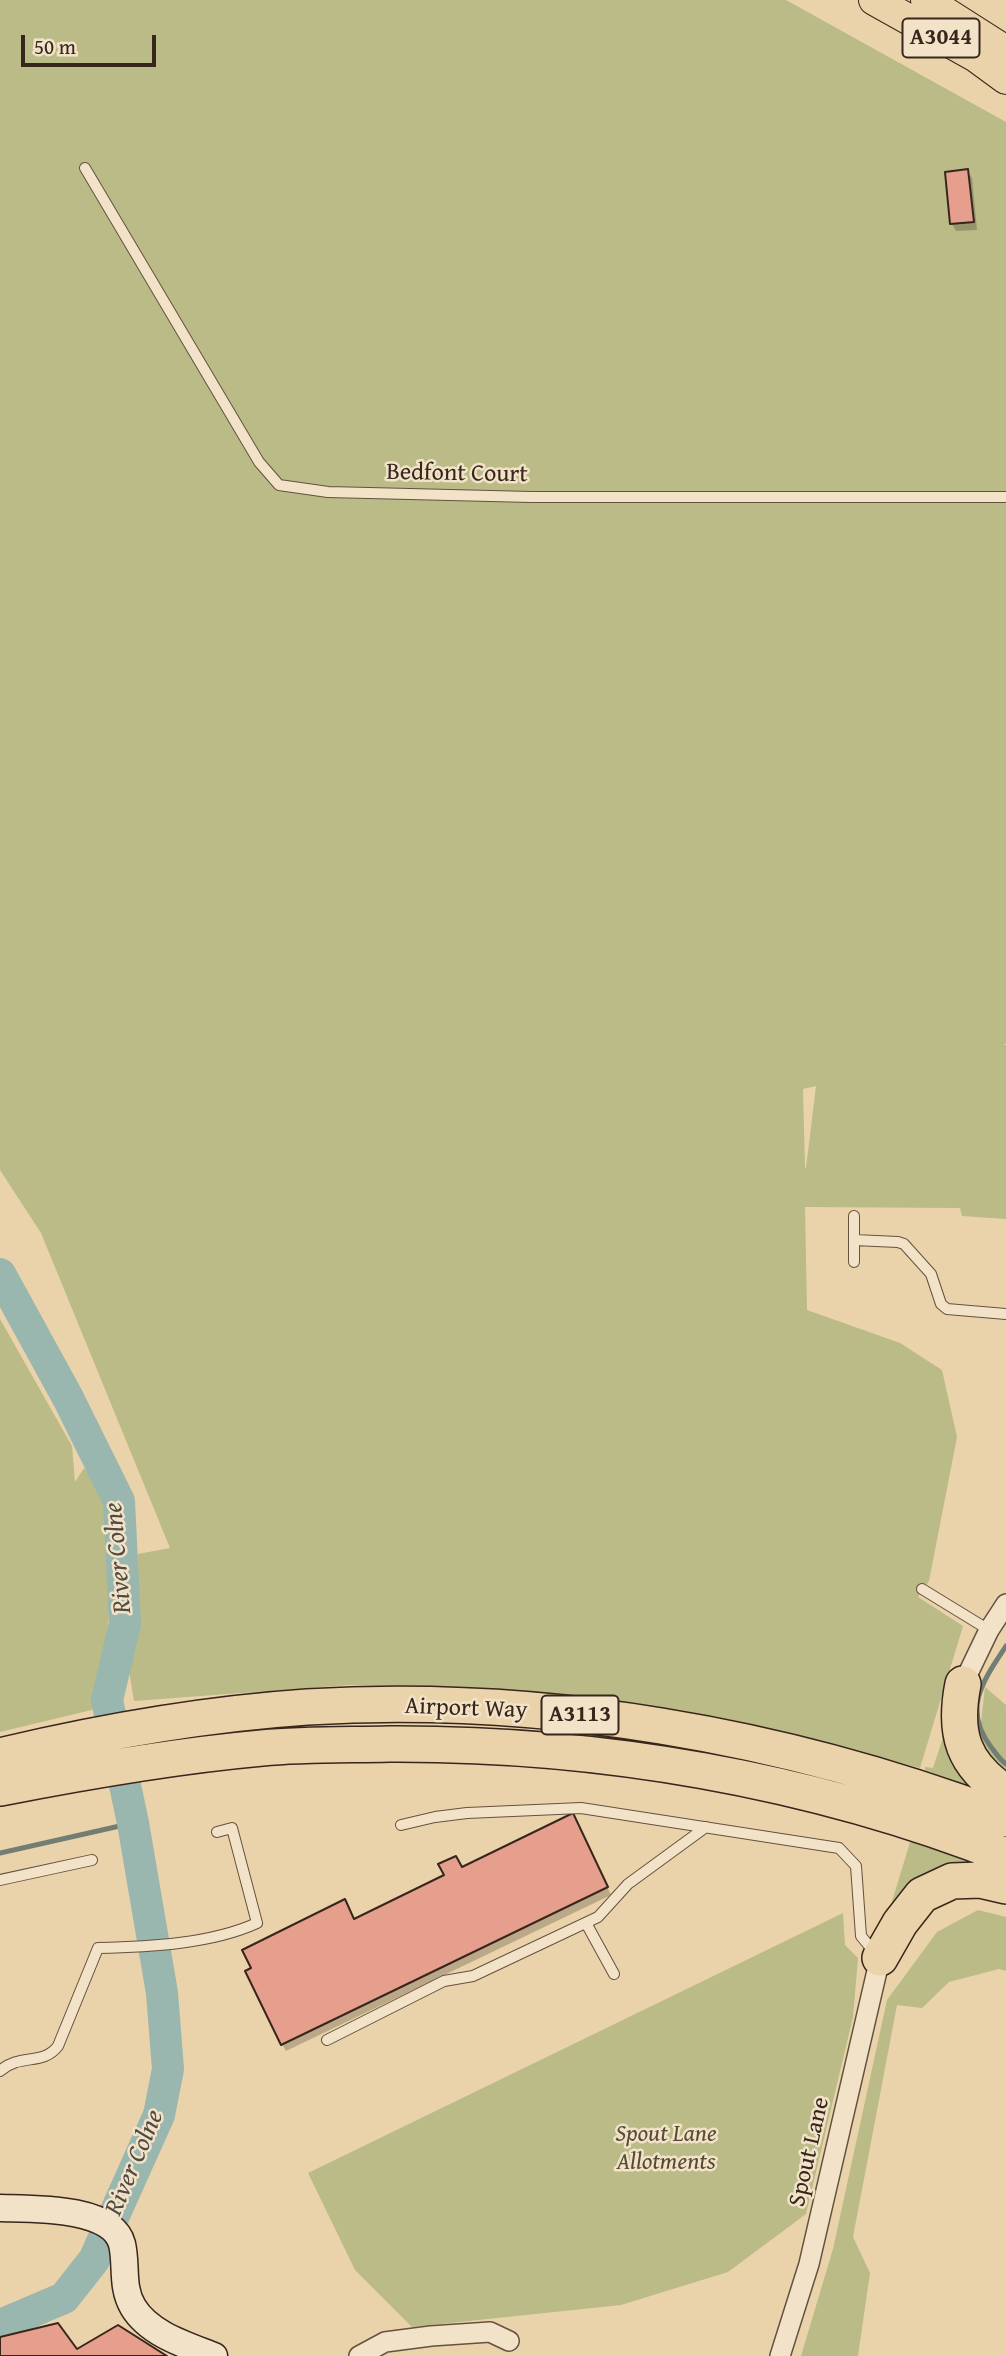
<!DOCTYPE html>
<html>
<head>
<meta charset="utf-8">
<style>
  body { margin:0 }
  #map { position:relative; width:1006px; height:2356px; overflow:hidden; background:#ead3aa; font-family:"Gentium Book Plus",serif }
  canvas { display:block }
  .scale { position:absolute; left:21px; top:35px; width:135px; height:32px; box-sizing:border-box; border:4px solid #38261c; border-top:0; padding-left:9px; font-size:21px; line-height:24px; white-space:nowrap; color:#38261c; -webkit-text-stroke:5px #f1e2c8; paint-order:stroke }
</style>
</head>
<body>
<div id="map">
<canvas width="1006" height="2356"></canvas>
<div class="scale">50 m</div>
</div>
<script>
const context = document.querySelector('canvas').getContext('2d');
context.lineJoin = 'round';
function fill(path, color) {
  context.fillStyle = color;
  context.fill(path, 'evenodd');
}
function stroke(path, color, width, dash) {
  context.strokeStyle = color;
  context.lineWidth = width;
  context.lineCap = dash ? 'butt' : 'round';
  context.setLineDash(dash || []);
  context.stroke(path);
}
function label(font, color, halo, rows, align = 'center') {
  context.font = font + ' "Gentium Book Plus",serif';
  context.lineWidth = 5;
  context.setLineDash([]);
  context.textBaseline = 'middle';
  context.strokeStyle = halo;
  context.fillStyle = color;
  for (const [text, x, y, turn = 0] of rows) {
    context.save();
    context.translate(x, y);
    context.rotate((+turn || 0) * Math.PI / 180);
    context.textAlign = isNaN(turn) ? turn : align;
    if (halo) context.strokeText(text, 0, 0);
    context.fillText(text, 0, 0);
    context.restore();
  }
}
fill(new Path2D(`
  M 0,0 L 786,0 L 1006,122 L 1006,1044 L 1003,1045 L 1006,1045 L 1006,1219 L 962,1216 L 960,1208 L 805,1207 L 807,1310 L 900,1343 L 942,1370 L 957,1437 L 929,1581 L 918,1597 L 963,1626 L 920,1768 L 798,1736 L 681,1710 L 539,1692 L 349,1685 L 134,1701 L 126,1653 L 138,1554 L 170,1548 L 41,1233 L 0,1170 ZM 816,1086 L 806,1168 L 805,1168 L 803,1089 Z
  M 0,1319 L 72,1446 L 75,1482 L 84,1468 L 108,1499 L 110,1605 L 100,1708 L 0,1732 Z
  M 985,1687 L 1006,1705 L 1006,1771 L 978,1750 Z
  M 954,1704 L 1006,1801 L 925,1770 L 925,1767 L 933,1768 Z
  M 911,1839 L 988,1858 L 890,1908 Z
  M 978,1910 L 1006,1917 L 1006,1971 L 999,1969 L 949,1982 L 922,2008 L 897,2005 L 853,2237 L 870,2273 L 858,2356 L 801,2356 L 833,2249 L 887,2000 L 937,1932 Z
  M 843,1913 L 845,1945 L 858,1958 L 853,2017 L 806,2214 L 728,2272 L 621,2305 L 412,2327 L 355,2270 L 308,2173 Z`), '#babb86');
fill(new Path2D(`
  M 967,171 L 972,178 L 977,230 L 956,231 L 952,224 Z
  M 577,1823 L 611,1895 L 286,2051 L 282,2044 L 354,1921 L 462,1869 Z`), '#0003');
stroke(new Path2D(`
  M 1006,1646 C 983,1681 962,1709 991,1747 C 996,1753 1000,1760 1006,1764
  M 0,1853 L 133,1823`), '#727d74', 5);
stroke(new Path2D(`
  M 0,1274 L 68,1398 L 119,1501 L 125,1624 L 107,1700 L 133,1823 L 162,1993 L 168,2069 L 159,2115 L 94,2260 L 64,2298 L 0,2325`), '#99b7af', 32);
const building = new Path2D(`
  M 968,169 L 974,222 L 950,224 L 945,172 Z
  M 573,1813 L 608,1887 L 281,2045 L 245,1971 L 251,1968 L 242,1950 L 345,1899 L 354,1919 L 444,1875 L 438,1864 L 456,1856 L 462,1867 Z
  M 58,2323 L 77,2349 L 118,2325 L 167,2356 L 0,2356 L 0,2337 Z`);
fill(building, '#e69f8d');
stroke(building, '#38261c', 2);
const lane = new Path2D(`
  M 85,168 L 259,462 L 279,485 L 328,492 L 531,497 L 1006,497
  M 854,1240 L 898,1242 L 904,1244 L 931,1274 L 941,1304 L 947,1309 L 1006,1314
  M 854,1262 L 854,1216
  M 922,1589 L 989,1630
  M 401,1825 L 435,1817 L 467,1813 L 581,1808 L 839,1848 L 856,1866 L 861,1936 L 875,1953
  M 0,1880 L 92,1860
  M 586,1923 L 614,1974
  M 327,2040 L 444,1981 L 473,1976 L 598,1917 L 628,1884 L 706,1827
  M 0,2071 C 20,2053 43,2066 58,2046 L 98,1948 C 148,1947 211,1944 257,1923 L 232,1828 L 217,1832`);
const street = new Path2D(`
  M 963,1684 L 989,1630 L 1006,1604
  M 359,2356 L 385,2342 L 431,2336 L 490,2332 L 509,2341
  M 780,2356 L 809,2264 L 880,1958`);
const secondary = new Path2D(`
  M 0,2208 C 30,2209 112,2206 122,2244 C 127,2265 121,2287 133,2307 C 149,2334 186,2345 214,2356`);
const primary = new Path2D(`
  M 874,0 L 976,57 L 1006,79
  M 926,0 L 1006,51`);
const highway = new Path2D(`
  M 963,1684 C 953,1734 963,1765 1006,1793
  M 0,1756 C 101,1732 204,1714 307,1707 C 544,1693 785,1735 1006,1819
  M 0,1788 C 87,1771 173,1756 262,1748 C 304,1744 347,1745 389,1744 C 599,1743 811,1779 1006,1856
  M 880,1958 L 900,1923 L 922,1895 L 952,1881 L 980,1880 L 1006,1886`);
stroke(lane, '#645140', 12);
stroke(street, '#645140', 22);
stroke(secondary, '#38261c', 29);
stroke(primary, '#38261c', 32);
stroke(highway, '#38261c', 38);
stroke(lane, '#f1e2c8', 10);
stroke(street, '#f1e2c8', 19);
stroke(secondary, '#f1e2c8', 26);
stroke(primary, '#ead3aa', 30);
stroke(highway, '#ead3aa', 35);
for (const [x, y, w] of [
  [941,38,77],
  [580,1715,77]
]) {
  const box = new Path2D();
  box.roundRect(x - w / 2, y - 19.5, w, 39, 5);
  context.fillStyle = '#f1e2c8';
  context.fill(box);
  stroke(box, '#38261c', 2);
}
label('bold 23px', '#38261c', null, [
  ["A3044",941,38],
  ["A3113",580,1715]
]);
label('24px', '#38261c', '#f1e2c8', [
  ["Bedfont Court",457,474,1],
  ["Airport Way",466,1709,2],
  ["Spout Lane",810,2152,-77]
]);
label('italic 24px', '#584b36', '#f1e2c8', [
  ["Spout Lane",666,2135],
  ["Allotments",666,2163]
]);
label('italic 26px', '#504a41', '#f1e2c8', [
  ["River Colne",119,1558,-95],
  ["River Colne",135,2163,-67]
]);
</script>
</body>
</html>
